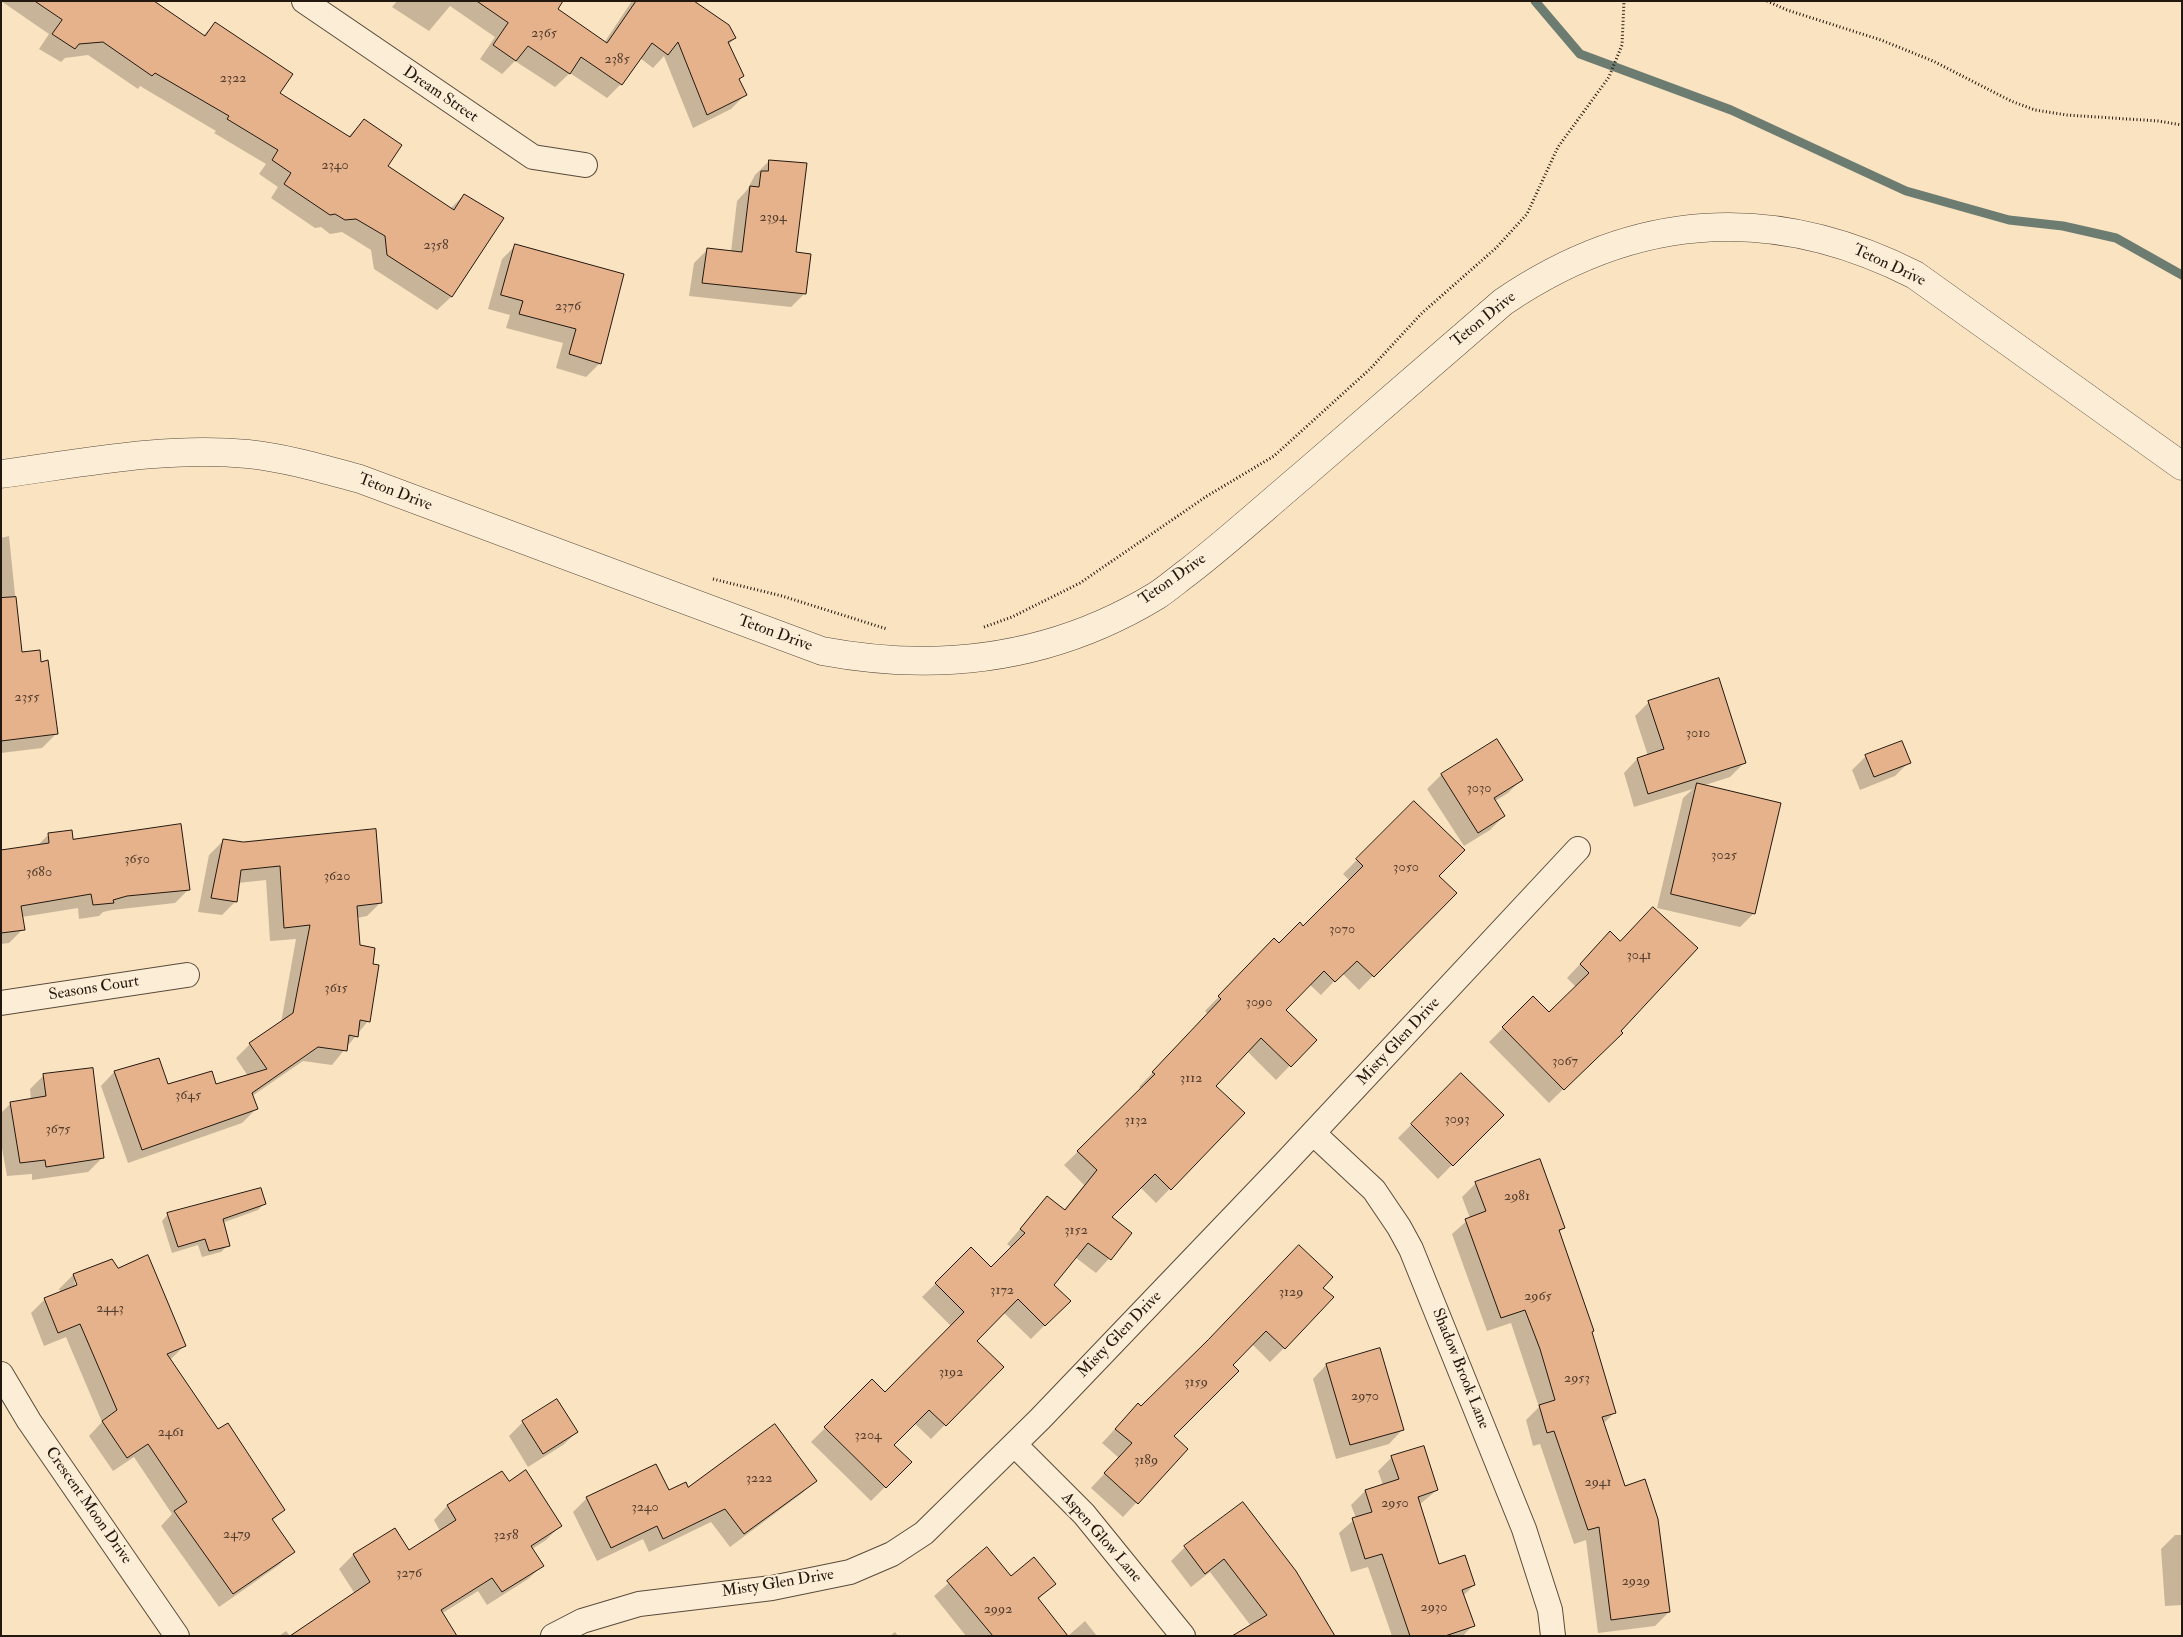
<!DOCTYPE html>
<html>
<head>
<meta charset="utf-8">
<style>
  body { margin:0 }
  #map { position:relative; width:2183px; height:1637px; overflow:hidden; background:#fae3c0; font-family:"IM FELL Double Pica",serif }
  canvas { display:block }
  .frame { position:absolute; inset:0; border:2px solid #23180f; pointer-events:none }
</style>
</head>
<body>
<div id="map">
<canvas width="2183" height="1637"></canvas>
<div class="frame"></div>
</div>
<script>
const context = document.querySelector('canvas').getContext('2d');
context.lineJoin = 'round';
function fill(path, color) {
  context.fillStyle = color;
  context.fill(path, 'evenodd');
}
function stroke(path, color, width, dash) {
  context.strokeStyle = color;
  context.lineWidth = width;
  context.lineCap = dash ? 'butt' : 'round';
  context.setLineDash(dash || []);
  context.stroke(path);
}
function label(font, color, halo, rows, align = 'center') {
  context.font = font + ' "IM FELL Double Pica",serif';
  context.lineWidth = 4;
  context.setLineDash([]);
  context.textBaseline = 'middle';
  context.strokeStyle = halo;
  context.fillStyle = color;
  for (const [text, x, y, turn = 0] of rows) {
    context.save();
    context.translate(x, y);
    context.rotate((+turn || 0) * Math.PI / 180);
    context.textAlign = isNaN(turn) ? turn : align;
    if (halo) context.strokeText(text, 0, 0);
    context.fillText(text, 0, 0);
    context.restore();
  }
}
fill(new Path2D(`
  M 1,1 L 152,1 L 203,36 L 215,23 L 279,93 L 348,137 L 364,120 L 386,167 L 450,209 L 464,195 L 451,297 L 437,310 L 374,269 L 371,250 L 342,232 L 330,234 L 321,227 L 315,228 L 271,198 L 278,187 L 259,174 L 266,164 L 214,133 L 216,131 L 140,86 L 138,89 L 88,55 L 65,58 L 61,62 L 39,49 L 49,34 Z
  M 397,1 L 550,1 L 557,10 L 604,43 L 632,1 L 692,1 L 735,38 L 728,45 L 743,76 L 738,80 L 745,95 L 731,109 L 693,128 L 664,56 L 653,68 L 640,58 L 621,84 L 607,98 L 570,73 L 555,87 L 515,61 L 502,74 L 480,59 L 495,37 L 450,6 L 429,31 L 392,7 Z
  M 769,161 L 805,293 L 791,307 L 689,296 L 694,263 L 708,249 L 731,252 L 737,201 L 747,190 L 755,175 Z
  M 516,245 L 623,275 L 600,363 L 586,377 L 556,368 L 563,343 L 506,328 L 510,315 L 488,309 L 502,259 Z
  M 9,536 L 21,653 L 56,734 L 42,748 L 1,753 L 1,538 Z
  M 1649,702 L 1744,763 L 1730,777 L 1702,786 L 1754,913 L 1740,927 L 1657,908 L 1683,798 L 1693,789 L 1634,807 L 1624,773 L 1637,759 L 1648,756 L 1635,716 Z
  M 1497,741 L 1522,779 L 1508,793 L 1495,801 L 1504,816 L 1490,830 L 1464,846 L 1427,789 L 1441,775 Z
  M 1866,756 L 1909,762 L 1895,776 L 1860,790 L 1852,770 Z
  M 1414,802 L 1437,876 L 1455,893 L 1359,990 L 1342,973 L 1321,995 L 1309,984 L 1284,1010 L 1315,1040 L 1276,1080 L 1247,1051 L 1214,1086 L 1244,1113 L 1156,1203 L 1140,1187 L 1110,1217 L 1131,1234 L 1096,1273 L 1075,1257 L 1052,1285 L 1069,1301 L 1031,1339 L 1003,1312 L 975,1341 L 1002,1367 L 931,1439 L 914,1423 L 892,1445 L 910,1462 L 871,1501 L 811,1442 L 872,1381 L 885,1394 L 951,1326 L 922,1297 L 971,1248 L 991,1269 L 1012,1248 L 1007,1244 L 1047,1198 L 1063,1211 L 1084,1185 L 1064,1165 L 1142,1089 L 1139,1087 L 1208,1014 L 1205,1011 L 1274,940 L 1279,945 L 1303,928 L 1350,881 L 1343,874 Z
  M 48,835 L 72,840 L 189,889 L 175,903 L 112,910 L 103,912 L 99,916 L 79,919 L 78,908 L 22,917 L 23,929 L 9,943 L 1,944 L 1,851 L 37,846 Z
  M 223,841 L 381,902 L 367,916 L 357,918 L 368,1021 L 332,1065 L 303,1061 L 252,1096 L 256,1109 L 242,1123 L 128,1163 L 101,1086 L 114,1072 L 167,1085 L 215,1085 L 248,1076 L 236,1058 L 250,1044 L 281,1023 L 296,939 L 270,941 L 266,880 L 238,883 L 236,901 L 222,915 L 198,912 L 209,855 Z
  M 1596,947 L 1621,1033 L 1549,1103 L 1489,1042 L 1533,998 L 1549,1013 L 1576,987 L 1567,978 Z
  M 44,1075 L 102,1158 L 88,1172 L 32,1180 L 32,1174 L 7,1176 L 1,1143 L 1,1113 L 11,1103 L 31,1100 L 30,1089 Z
  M 1461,1075 L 1502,1115 L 1438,1179 L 1398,1138 Z
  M 1476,1183 L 1564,1228 L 1559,1232 L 1615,1412 L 1603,1424 L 1669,1612 L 1655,1626 L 1598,1633 L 1586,1540 L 1574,1544 L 1540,1444 L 1533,1446 L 1526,1420 L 1539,1407 L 1511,1323 L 1487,1331 L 1452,1234 L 1470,1218 L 1462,1197 Z
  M 265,1203 L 258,1210 L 222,1223 L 228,1245 L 221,1252 L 202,1257 L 198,1245 L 172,1253 L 162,1221 L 168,1214 Z
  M 112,1260 L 117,1269 L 184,1346 L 170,1360 L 218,1430 L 283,1510 L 272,1521 L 293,1551 L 279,1565 L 219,1607 L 161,1526 L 172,1514 L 134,1457 L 113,1471 L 89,1436 L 102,1422 L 66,1337 L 44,1346 L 31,1313 L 45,1299 L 61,1293 L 59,1289 L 73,1275 ZM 74,1281 L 76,1281 L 78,1291 Z
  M 1322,1288 L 1284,1348 L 1270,1362 L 1252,1344 L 1232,1365 L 1173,1436 L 1186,1449 L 1123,1517 L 1091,1488 L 1119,1458 L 1102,1443 L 1124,1419 Z
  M 1326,1365 L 1402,1430 L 1389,1444 L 1336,1459 L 1313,1379 Z
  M 557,1401 L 577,1432 L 563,1445 L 528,1467 L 509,1436 L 523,1422 Z
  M 1392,1457 L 1437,1490 L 1419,1505 L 1438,1566 L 1474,1585 L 1463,1596 L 1473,1625 L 1463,1636 L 1392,1636 L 1368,1567 L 1351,1572 L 1339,1533 L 1356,1518 L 1351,1505 L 1365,1491 L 1383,1485 L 1378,1471 Z
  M 502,1472 L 508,1483 L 560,1526 L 546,1540 L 532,1549 L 542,1566 L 528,1579 L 487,1605 L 478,1591 L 441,1614 L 355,1594 L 339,1569 L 353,1555 L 395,1529 L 408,1551 L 440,1531 L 434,1520 L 447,1506 Z
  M 815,1481 L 801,1494 L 730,1547 L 711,1522 L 649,1552 L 643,1539 L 597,1561 L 573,1512 L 587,1498 Z
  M 1243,1503 L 1333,1636 L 1251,1626 L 1210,1572 L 1191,1587 L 1171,1561 L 1185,1547 Z
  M 2175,1535 L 2182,1535 L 2182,1605 L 2165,1606 L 2161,1549 Z
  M 987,1549 L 1011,1578 L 1054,1583 L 1038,1600 L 1066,1636 L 966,1636 L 934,1596 Z
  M 1085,1621 L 1097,1636 L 1068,1636 Z
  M 286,1631 L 290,1636 L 279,1636 Z
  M 895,1632 L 898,1636 L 890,1636 Z`), '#0003');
stroke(new Path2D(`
  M 1535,1 L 1580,54 L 1731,110 L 1906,191 L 2009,220 L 2063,226 L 2116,238 L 2182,275`), '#6d7c71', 9);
const building = new Path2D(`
  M 35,1 L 154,1 L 205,36 L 215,22 L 293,74 L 280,93 L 350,137 L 364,119 L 402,145 L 388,166 L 454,210 L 464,194 L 504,218 L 452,297 L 387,255 L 385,236 L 356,219 L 345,220 L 335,214 L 330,215 L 284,184 L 291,173 L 272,160 L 278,150 L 227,119 L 229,116 L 155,73 L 152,76 L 103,42 L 79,44 L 75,49 L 52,34 L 62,20 Z
  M 477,1 L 563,1 L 558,9 L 607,43 L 636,1 L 694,1 L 729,25 L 736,38 L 728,42 L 744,76 L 739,79 L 747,95 L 707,115 L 678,42 L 668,55 L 652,43 L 622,85 L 581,57 L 570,74 L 528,46 L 516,61 L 493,45 L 508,23 Z
  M 769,160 L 807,163 L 796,252 L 811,254 L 806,294 L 702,283 L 707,248 L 742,252 L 750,186 L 759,187 L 761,171 L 768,171 Z
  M 515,244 L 624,274 L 601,364 L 569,354 L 576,329 L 519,314 L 523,301 L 501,295 Z
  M 16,597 L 22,652 L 40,650 L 41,662 L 48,660 L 58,734 L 1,741 L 1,598 Z
  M 1719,678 L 1746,763 L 1648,794 L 1637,758 L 1664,749 L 1648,701 Z
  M 1497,739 L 1523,780 L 1494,798 L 1505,816 L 1478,833 L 1441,774 Z
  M 1902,741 L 1911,763 L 1874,777 L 1865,755 Z
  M 1697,783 L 1781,803 L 1755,914 L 1671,894 Z
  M 1414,801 L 1465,850 L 1439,876 L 1457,893 L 1374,977 L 1357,961 L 1335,982 L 1324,971 L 1286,1010 L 1317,1040 L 1291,1067 L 1261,1038 L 1216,1086 L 1245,1113 L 1171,1190 L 1155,1174 L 1112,1217 L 1132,1233 L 1111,1260 L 1088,1243 L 1054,1285 L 1071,1301 L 1045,1326 L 1018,1299 L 977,1341 L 1004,1367 L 946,1426 L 929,1410 L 894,1445 L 912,1462 L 886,1488 L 824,1427 L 872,1379 L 885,1392 L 964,1312 L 935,1283 L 971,1247 L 991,1267 L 1025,1233 L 1020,1229 L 1047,1196 L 1065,1210 L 1097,1170 L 1077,1151 L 1155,1074 L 1152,1072 L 1221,999 L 1218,996 L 1274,938 L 1279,943 L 1300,922 L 1303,926 L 1363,866 L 1356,859 Z
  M 181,824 L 190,890 L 127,896 L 113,900 L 114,903 L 93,905 L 91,894 L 21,906 L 25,930 L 1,933 L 1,850 L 49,843 L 48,833 L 72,830 L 73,839 Z
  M 376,829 L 382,903 L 357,906 L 360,945 L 375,948 L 373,964 L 379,965 L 370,1022 L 360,1020 L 358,1037 L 349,1035 L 347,1051 L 318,1047 L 252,1093 L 258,1109 L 142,1150 L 114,1071 L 159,1058 L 168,1084 L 212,1071 L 216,1084 L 267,1069 L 249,1043 L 293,1013 L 310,925 L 284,928 L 280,866 L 241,870 L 237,902 L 211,898 L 223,839 L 243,842 Z
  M 1653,907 L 1698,948 L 1621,1031 L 1623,1033 L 1564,1090 L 1502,1027 L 1533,996 L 1549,1012 L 1589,973 L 1580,964 L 1610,931 L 1620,941 Z
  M 93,1068 L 104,1158 L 46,1167 L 45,1160 L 20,1163 L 10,1102 L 46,1096 L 43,1074 Z
  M 1461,1073 L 1504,1115 L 1453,1166 L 1411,1124 Z
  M 1540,1159 L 1565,1228 L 1559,1230 L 1594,1331 L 1592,1332 L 1616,1413 L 1602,1417 L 1625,1486 L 1645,1479 L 1658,1519 L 1670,1612 L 1611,1620 L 1599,1527 L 1588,1530 L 1554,1431 L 1547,1433 L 1539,1405 L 1555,1400 L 1540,1349 L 1525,1310 L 1501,1318 L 1465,1219 L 1486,1211 L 1475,1182 Z
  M 261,1188 L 266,1204 L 223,1219 L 230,1246 L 209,1251 L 205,1239 L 178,1247 L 167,1213 Z
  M 1299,1245 L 1333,1277 L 1323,1288 L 1334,1297 L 1285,1349 L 1266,1331 L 1233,1365 L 1239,1371 L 1174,1436 L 1188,1449 L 1138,1504 L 1104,1473 L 1132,1443 L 1115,1429 L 1138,1403 L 1141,1406 L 1208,1340 Z
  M 148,1255 L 186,1346 L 167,1354 L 218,1429 L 228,1423 L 285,1510 L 272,1519 L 295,1552 L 233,1594 L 174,1511 L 187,1502 L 148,1444 L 127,1458 L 102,1421 L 117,1410 L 80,1324 L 58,1333 L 44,1298 L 77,1285 L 73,1274 L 112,1259 L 118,1268 Z
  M 1380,1348 L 1404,1430 L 1350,1445 L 1326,1364 Z
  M 557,1399 L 578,1432 L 543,1454 L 522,1421 Z
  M 775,1424 L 817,1481 L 744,1534 L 725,1509 L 663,1539 L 657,1526 L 611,1548 L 586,1497 L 656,1464 L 669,1490 L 686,1482 L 688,1487 Z
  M 1424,1446 L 1438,1490 L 1418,1497 L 1439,1564 L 1465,1555 L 1475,1585 L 1462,1590 L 1475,1626 L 1445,1636 L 1410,1636 L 1382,1554 L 1365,1559 L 1352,1518 L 1372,1512 L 1365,1490 L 1399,1479 L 1391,1456 Z
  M 526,1470 L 562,1526 L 531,1546 L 544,1566 L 502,1592 L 492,1578 L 441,1610 L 457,1636 L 290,1636 L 370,1582 L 353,1554 L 395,1528 L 409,1550 L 456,1520 L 447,1505 L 502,1471 L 509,1481 Z
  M 1243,1502 L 1296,1571 L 1335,1636 L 1232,1636 L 1267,1615 L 1224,1559 L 1205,1574 L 1184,1546 Z
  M 987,1547 L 1011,1576 L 1034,1557 L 1056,1584 L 1038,1598 L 1068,1636 L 993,1636 L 947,1581 Z`);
fill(building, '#e6b28c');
stroke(building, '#23180f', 1);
const minor = new Path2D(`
  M 304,1 L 533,157 L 585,165
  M 1,1003 L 187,975
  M 1313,1133 L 1374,1190 L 1399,1227 L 1411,1249 L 1524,1529 L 1550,1610 L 1553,1636
  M 1,1374 L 29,1421 L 177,1636
  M 1015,1445 L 1084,1514 L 1183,1636
  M 553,1636 L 582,1621 L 639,1604 L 772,1588 L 850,1572 L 892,1554 L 924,1533 L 1040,1419 L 1284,1164 L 1578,849`);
const tertiary = new Path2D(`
  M 1,474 C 82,463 166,446 248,454 C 286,458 323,469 360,479 L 822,651 C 939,673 1052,659 1156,596 C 1167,589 1177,580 1188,572 C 1227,542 1264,508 1302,476 C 1369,418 1436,360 1503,302 C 1635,212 1773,203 1915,275 L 2182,466`);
stroke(minor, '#594b3b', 26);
stroke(tertiary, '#594b3b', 29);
stroke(new Path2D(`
  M 1767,1 L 1787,10 L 1881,40 L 1933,61 L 2011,101 L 2035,110 L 2067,115 L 2158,121 L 2182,125
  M 713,579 L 782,596 L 887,629
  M 984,627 L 1012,617 L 1080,583 L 1207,496 L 1274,456 L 1370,369 L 1422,313 L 1496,248 L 1527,214 L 1558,147 L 1609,77 L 1622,45 L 1624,1`), '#23180f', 3, [1, 2.5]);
stroke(minor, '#fcedd6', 24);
stroke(tertiary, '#fcedd6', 28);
label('14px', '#543e2e', null, [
  ["2365",544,34],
  ["2385",617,60],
  ["2322",233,79],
  ["2340",335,166],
  ["2394",773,218],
  ["2358",436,246],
  ["2376",568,307],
  ["2355",27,698],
  ["3010",1698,734],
  ["3030",1479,789],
  ["3025",1724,856],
  ["3650",137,860],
  ["3050",1406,868],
  ["3680",39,873],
  ["3620",337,877],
  ["3070",1342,930],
  ["3041",1639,956],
  ["3615",336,989],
  ["3090",1259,1003],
  ["3067",1565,1062],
  ["3112",1191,1079],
  ["3645",188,1096],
  ["3093",1457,1120],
  ["3132",1136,1121],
  ["3675",58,1130],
  ["2981",1517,1197],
  ["3152",1076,1231],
  ["3172",1002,1291],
  ["3129",1291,1293],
  ["2965",1538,1297],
  ["2443",110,1309],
  ["3192",951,1373],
  ["2953",1577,1379],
  ["3159",1196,1383],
  ["2970",1365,1397],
  ["2461",171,1433],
  ["3204",868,1436],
  ["3189",1146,1461],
  ["3222",759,1479],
  ["2941",1598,1483],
  ["2950",1395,1504],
  ["3240",645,1508],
  ["2479",237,1535],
  ["3258",506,1536],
  ["3276",409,1574],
  ["2929",1636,1582],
  ["2930",1434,1608],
  ["2992",998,1610]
]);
label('16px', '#23180f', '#fcedd6', [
  ["Dream Street",440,95,34],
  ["Teton Drive",1889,266,25],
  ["Teton Drive",1484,320,-39],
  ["Teton Drive",395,493,21],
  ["Teton Drive",1173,580,-35],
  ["Teton Drive",775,634,20],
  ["Seasons Court",94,989,-9],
  ["Misty Glen Drive",1399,1042,-47],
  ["Misty Glen Drive",1120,1335,-46],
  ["Shadow Brook Lane",1460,1369,68],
  ["Crescent Moon Drive",88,1506,55],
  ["Aspen Glow Lane",1101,1538,49],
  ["Misty Glen Drive",778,1584,-9]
]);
</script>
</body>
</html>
